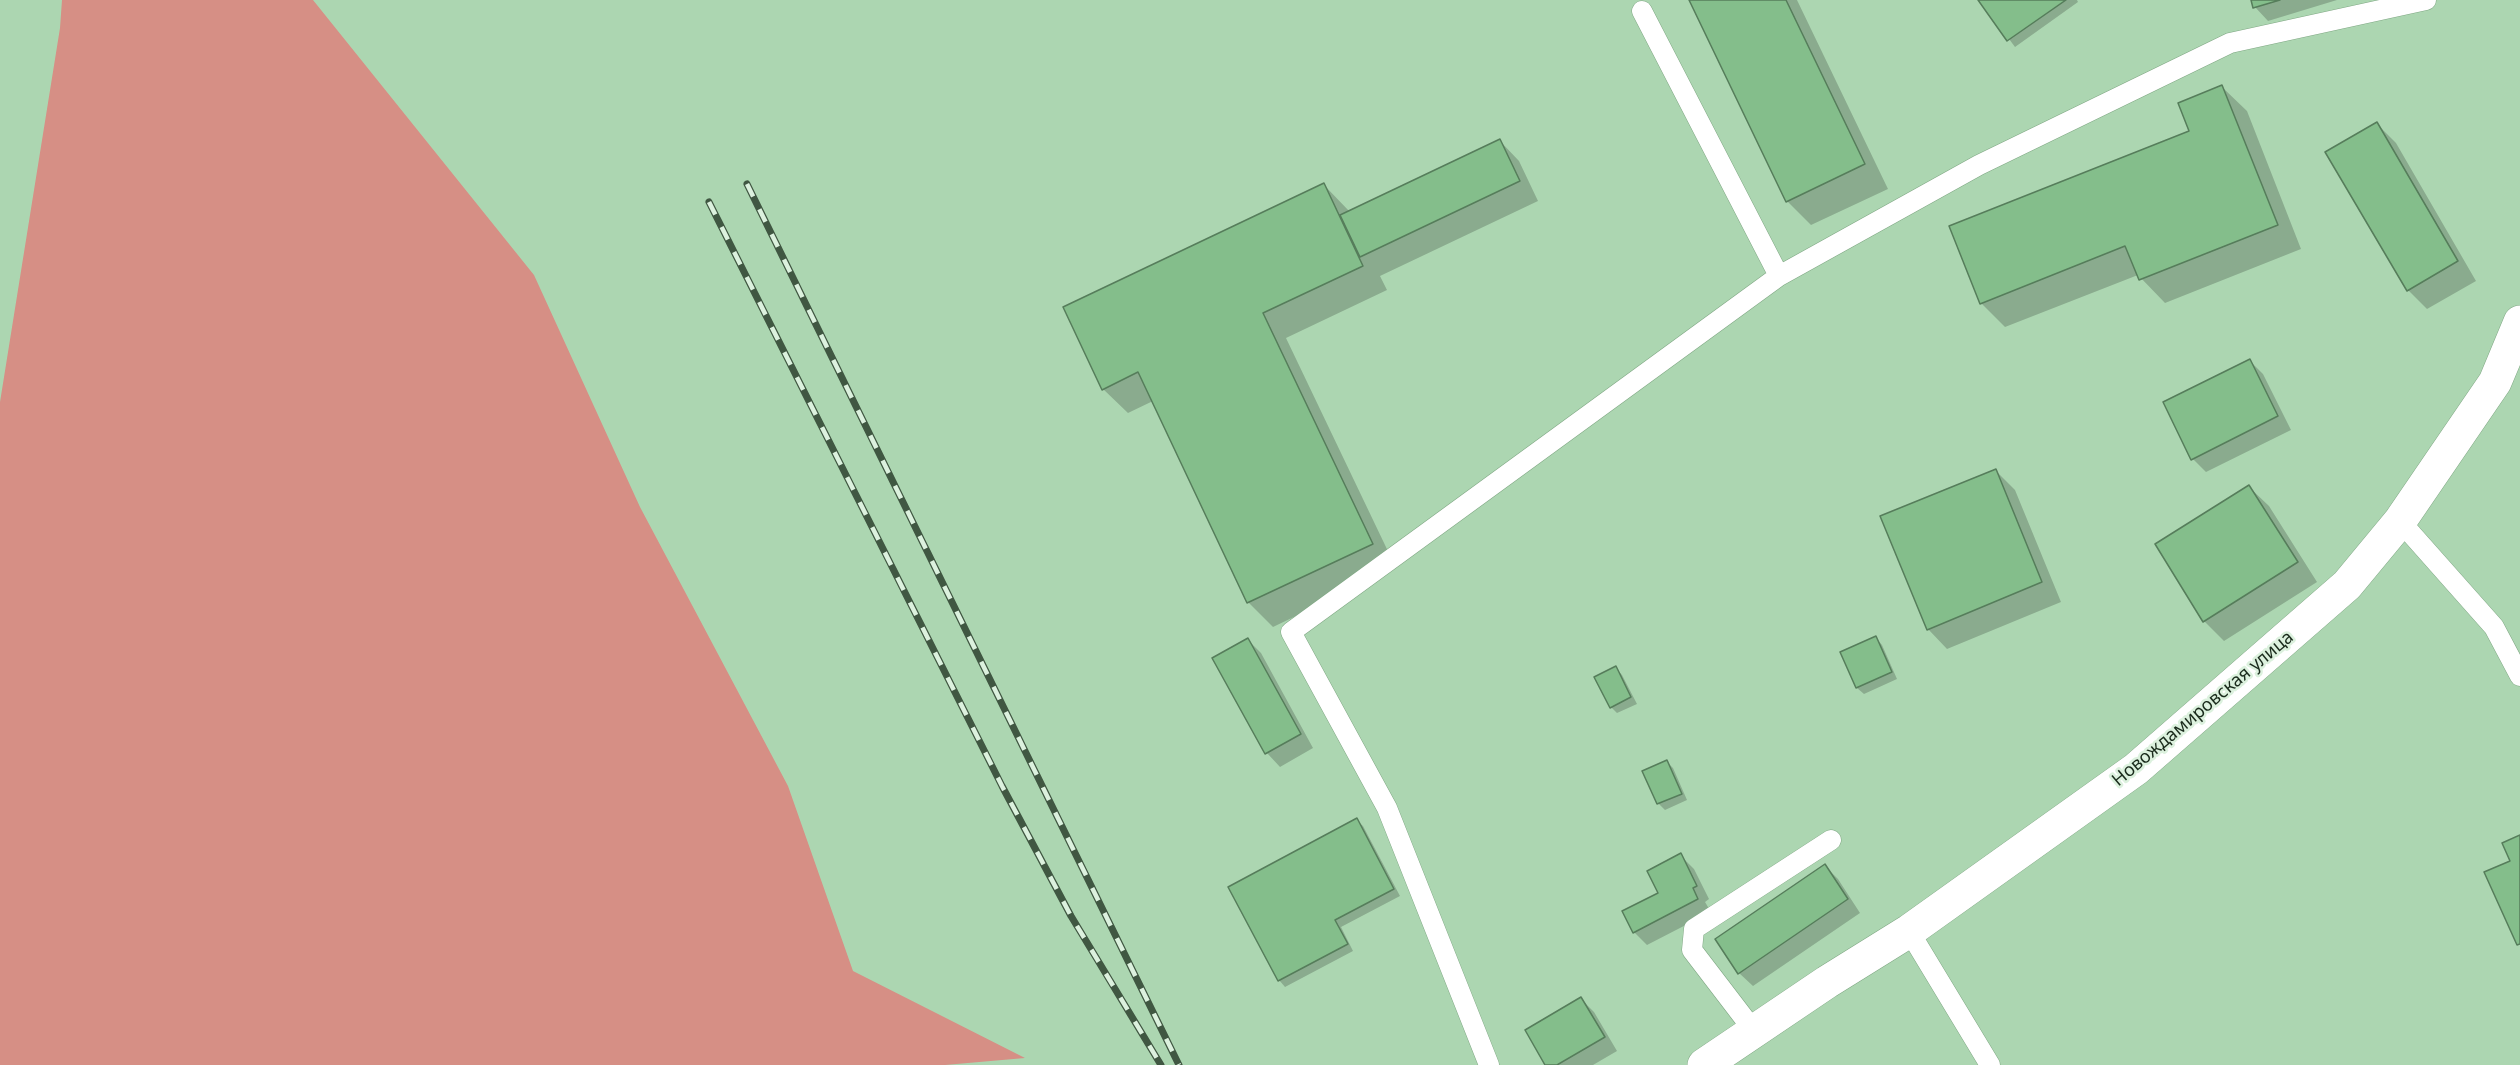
<!DOCTYPE html>
<html>
<head>
<meta charset="utf-8">
<style>
  body { margin:0 }
  canvas { display:block; background:#acd6b1 }
</style>
</head>
<body>
<canvas width="2520" height="1065"></canvas>
<script>
const context = document.querySelector('canvas').getContext('2d');
context.lineJoin = 'round';
function fill(path, color) {
  context.fillStyle = color;
  context.fill(path, 'evenodd');
}
function stroke(path, color, width, dash) {
  context.strokeStyle = color;
  context.lineWidth = width;
  context.lineCap = dash ? 'butt' : 'round';
  context.setLineDash(dash || []);
  context.stroke(path);
}
function label(font, color, halo, rows, align = 'center') {
  context.font = font + ' "Noto Sans",sans-serif';
  context.lineWidth = 5;
  context.setLineDash([]);
  context.textBaseline = 'middle';
  context.strokeStyle = halo;
  context.fillStyle = color;
  for (const [text, x, y, turn = 0] of rows) {
    context.save();
    context.translate(x, y);
    context.rotate((+turn || 0) * Math.PI / 180);
    context.textAlign = isNaN(turn) ? turn : align;
    if (halo) context.strokeText(text, 0, 0);
    context.fillText(text, 0, 0);
    context.restore();
  }
}
fill(new Path2D(`
  M 62,0 L 313,0 L 534,275 L 640,507 L 788,786 L 853,971 L 1025,1058 L 945,1065 L 0,1065 L 0,402 L 60,28 Z`), '#d68f85');
fill(new Path2D(`
  M 1691,0 L 1797,0 L 1888,189 L 1811,225 L 1787,201 Z
  M 1980,0 L 2077,0 L 2078,2 L 2015,47 Z
  M 2252,0 L 2337,0 L 2268,21 L 2255,7 Z
  M 2222,87 L 2247,111 L 2301,249 L 2165,303 L 2138,275 L 2005,327 L 1981,303 L 2191,132 Z
  M 2377,124 L 2396,143 L 2476,281 L 2427,309 L 2408,290 Z
  M 1500,141 L 1519,161 L 1538,201 L 1380,276 L 1387,290 L 1286,338 L 1396,568 L 1273,627 L 1248,602 L 1153,401 L 1128,413 L 1103,389 L 1324,185 L 1350,212 Z
  M 2250,361 L 2263,374 L 2291,430 L 2206,472 L 2193,459 Z
  M 1995,470 L 2015,490 L 2061,602 L 1947,649 L 1928,629 Z
  M 2249,487 L 2269,506 L 2317,582 L 2224,641 L 2204,621 Z
  M 1876,638 L 1882,645 L 1897,679 L 1864,694 L 1857,688 L 1842,653 Z
  M 1248,640 L 1261,653 L 1313,748 L 1280,767 L 1267,753 Z
  M 1616,668 L 1622,675 L 1637,704 L 1617,713 L 1611,707 Z
  M 1667,762 L 1673,768 L 1687,800 L 1665,810 L 1658,803 Z
  M 1356,820 L 1363,826 L 1400,896 L 1341,927 L 1353,951 L 1285,987 L 1279,980 Z
  M 1680,855 L 1694,869 L 1709,899 L 1705,902 L 1711,912 L 1647,945 L 1634,932 L 1660,893 Z
  M 1824,865 L 1838,879 L 1860,913 L 1753,986 L 1739,973 Z
  M 1581,999 L 1594,1012 L 1617,1051 L 1593,1065 L 1547,1065 Z`), '#0003');
const building = new Path2D(`
  M 1689,0 L 1786,0 L 1865,164 L 1786,202 Z
  M 1978,0 L 2066,0 L 2007,41 Z
  M 2251,0 L 2280,0 L 2253,8 Z
  M 2222,85 L 2278,225 L 2139,280 L 2125,246 L 1980,304 L 1949,226 L 2189,131 L 2178,103 Z
  M 2377,122 L 2458,261 L 2407,291 L 2325,152 Z
  M 1500,139 L 1520,181 L 1360,257 L 1340,215 Z
  M 1324,183 L 1363,266 L 1263,313 L 1373,544 L 1247,603 L 1138,372 L 1102,390 L 1063,307 Z
  M 2250,359 L 2278,416 L 2191,460 L 2163,402 Z
  M 1996,469 L 2042,582 L 1927,630 L 1880,516 Z
  M 2249,485 L 2298,562 L 2203,622 L 2155,544 Z
  M 1876,636 L 1892,672 L 1856,688 L 1840,652 Z
  M 1248,638 L 1301,734 L 1265,754 L 1212,658 Z
  M 1616,666 L 1631,697 L 1610,708 L 1594,677 Z
  M 1667,760 L 1682,794 L 1657,804 L 1642,771 Z
  M 1357,818 L 1394,889 L 1335,920 L 1348,944 L 1278,981 L 1228,887 Z
  M 2520,835 L 2520,944 L 2517,945 L 2484,872 L 2510,861 L 2502,843 Z
  M 1681,853 L 1697,886 L 1693,888 L 1698,899 L 1633,933 L 1622,911 L 1658,893 L 1647,871 Z
  M 1825,864 L 1848,899 L 1738,974 L 1715,939 Z
  M 1581,997 L 1605,1037 L 1557,1065 L 1545,1065 L 1525,1030 Z`);
fill(building, '#84be8b');
stroke(building, '#567d5b', 1.5);
const service = new Path2D(`
  M 1779,276 L 1979,165 L 2230,43 L 2426,0
  M 2400,521 L 2494,627 L 2520,676
  M 1909,931 L 1990,1065
  M 1754,1031 L 1692,950 L 1694,929 L 1831,840
  M 1489,1065 L 1387,808 L 1291,632 L 1779,276 L 1642,11`);
const minor = new Path2D(`
  M 1704,1065 L 1827,982 L 1909,931 L 2136,769 L 2347,585 L 2400,521 L 2495,382 L 2520,322`);
stroke(service, '#7fa783', 21);
stroke(minor, '#7fa783', 34);
stroke(service, '#fff', 20);
stroke(minor, '#fff', 33);
const rail = new Path2D(`
  M 747,184 L 1179,1065
  M 709,202 L 1002,786 L 1071,916 L 1161,1065`);
stroke(rail, '#405742', 7);
stroke(rail, '#dcf1de', 4.5, [14]);
label('18px', '#1a2b1c', '#dcf1de', [
  ["Новождамировская улица",2203,709,-40]
]);
</script>
</body>
</html>
